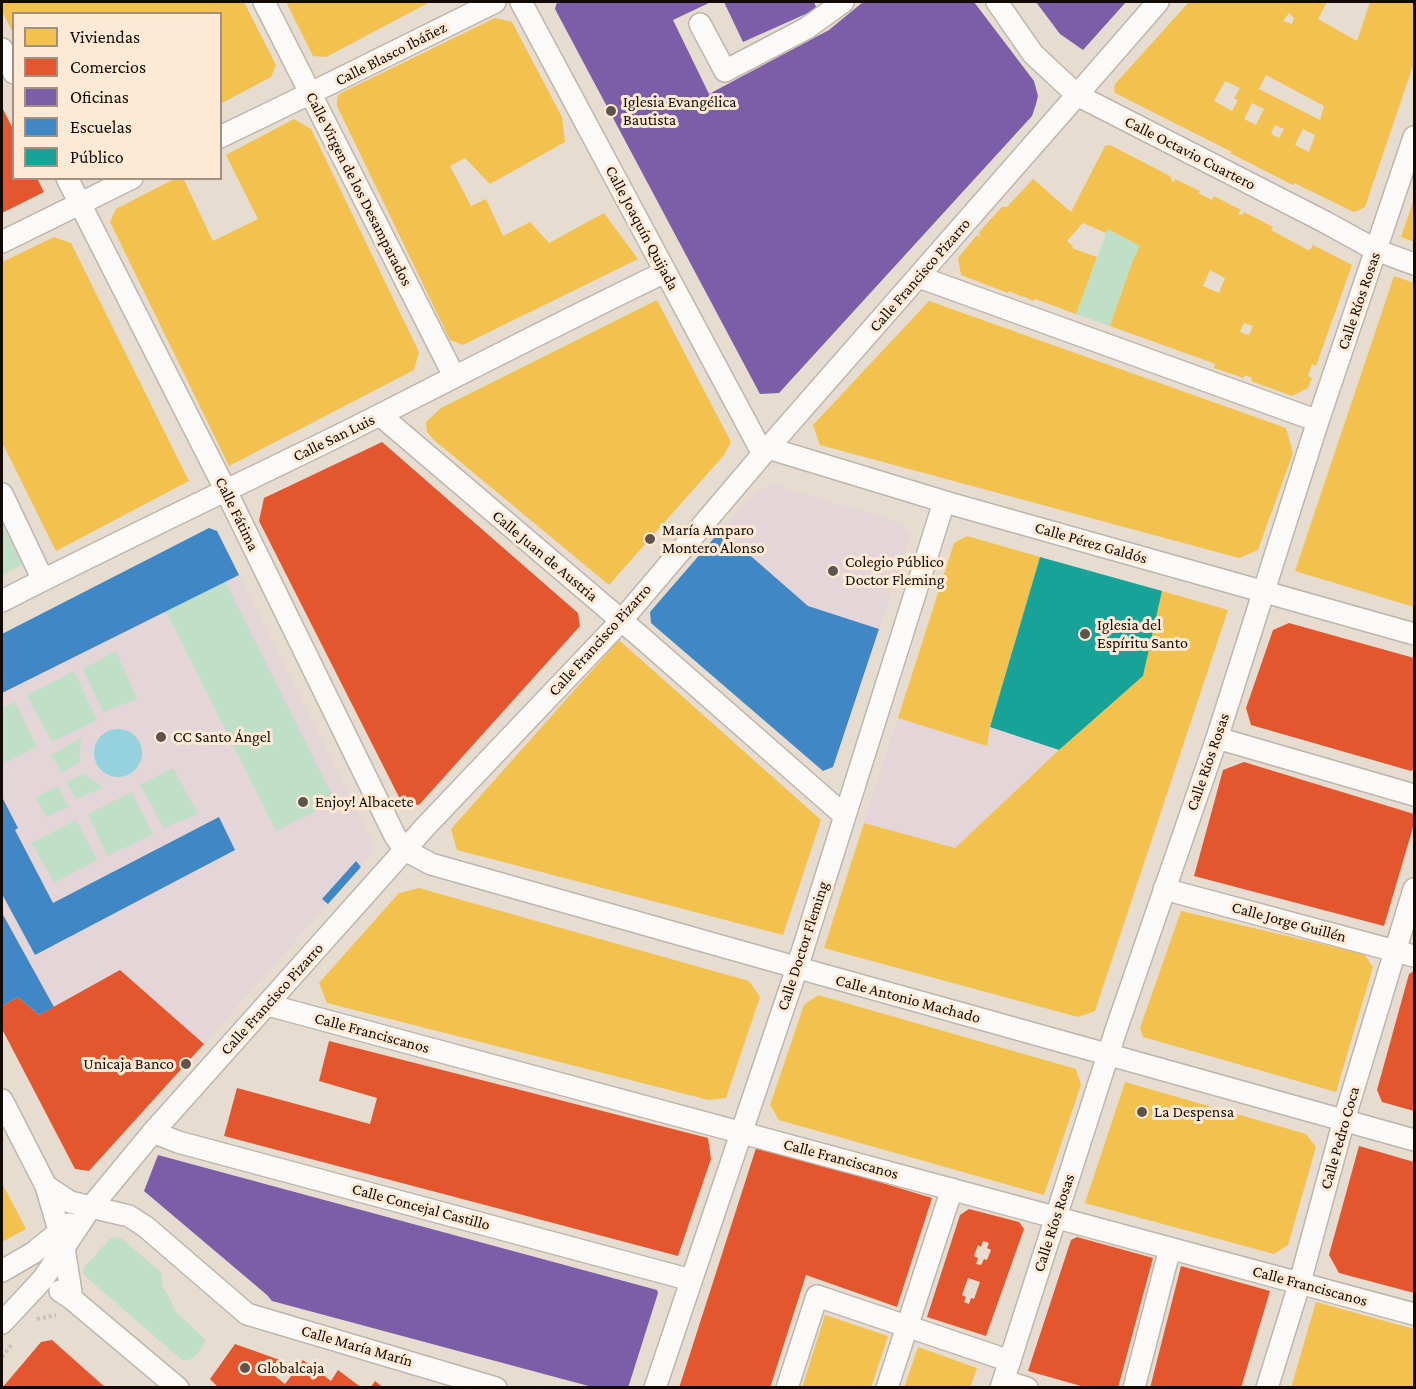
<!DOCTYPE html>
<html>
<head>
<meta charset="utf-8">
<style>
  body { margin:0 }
  #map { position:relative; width:1416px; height:1389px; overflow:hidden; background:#e7dcd0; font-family:"Crimson Pro",serif }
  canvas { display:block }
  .frame { position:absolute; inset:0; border:3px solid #120b05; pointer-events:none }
  .legend { position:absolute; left:12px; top:12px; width:210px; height:168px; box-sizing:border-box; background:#feead4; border:2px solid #a09181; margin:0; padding:8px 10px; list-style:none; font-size:18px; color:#120b05 }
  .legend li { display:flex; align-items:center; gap:12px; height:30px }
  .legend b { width:30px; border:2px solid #a09181 }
</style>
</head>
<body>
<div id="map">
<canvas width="1416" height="1389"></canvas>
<div class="frame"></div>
<ul class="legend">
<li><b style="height:16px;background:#f2c14e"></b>Viviendas</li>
<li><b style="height:16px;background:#e4572e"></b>Comercios</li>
<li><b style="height:16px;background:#7b5ea7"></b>Oficinas</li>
<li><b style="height:16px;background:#3f88c5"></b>Escuelas</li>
<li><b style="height:16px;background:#17a398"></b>Público</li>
</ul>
</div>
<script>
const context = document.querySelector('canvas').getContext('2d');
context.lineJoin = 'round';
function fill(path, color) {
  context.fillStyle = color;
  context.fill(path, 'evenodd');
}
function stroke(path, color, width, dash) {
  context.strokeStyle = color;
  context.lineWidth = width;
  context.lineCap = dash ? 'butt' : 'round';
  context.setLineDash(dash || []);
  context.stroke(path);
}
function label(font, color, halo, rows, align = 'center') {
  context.font = font + ' "Crimson Pro",serif';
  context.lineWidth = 6;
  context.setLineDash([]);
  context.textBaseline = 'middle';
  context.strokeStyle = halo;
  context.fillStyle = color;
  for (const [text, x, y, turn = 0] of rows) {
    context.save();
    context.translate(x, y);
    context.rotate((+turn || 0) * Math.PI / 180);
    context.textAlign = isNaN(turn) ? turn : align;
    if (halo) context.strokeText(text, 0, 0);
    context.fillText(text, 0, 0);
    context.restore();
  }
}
fill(new Path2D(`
  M 774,485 L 902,523 L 910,536 L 879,629 L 808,606 L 721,530 L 759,489 Z
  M 209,528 L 217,531 L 372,841 L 371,855 L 204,1044 L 120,970 L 39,1015 L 19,997 L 2,1006 L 2,634 Z
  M 898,718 L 987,746 L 990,727 L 1059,750 L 955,848 L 864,823 Z`), '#e4d5d9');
fill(new Path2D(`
  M 1108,229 L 1140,246 L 1133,260 L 1110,326 L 1076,314 Z
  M 2,523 L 22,564 L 2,575 Z
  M 225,581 L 335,801 L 276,831 L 166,611 Z
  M 116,651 L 137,699 L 103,712 L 83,669 Z
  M 74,671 L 97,720 L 52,742 L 27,695 Z
  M 15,702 L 37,747 L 2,764 L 2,708 Z
  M 81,738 L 79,763 L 62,773 L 51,755 Z
  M 173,768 L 198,814 L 164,828 L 140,785 Z
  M 84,774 L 103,787 L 77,799 L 66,782 Z
  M 58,786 L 69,807 L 46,817 L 36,797 Z
  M 132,792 L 153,834 L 107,856 L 88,814 Z
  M 76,820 L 97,860 L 54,883 L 32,843 Z
  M 115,1237 L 121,1238 L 161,1272 L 163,1288 L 170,1299 L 175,1311 L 206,1340 C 200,1350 195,1362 182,1360 L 85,1276 L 83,1272 L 84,1267 L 110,1239 Z`), '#bfdfc7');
fill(new Path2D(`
  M94 753a24 24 0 1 1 48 0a24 24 0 1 1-48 0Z`), '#96d2dd');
fill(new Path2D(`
  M 2,2 L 244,2 L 276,65 L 271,77 L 220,104 L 220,14 L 14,14 L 14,35 L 2,11 Z
  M 286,2 L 430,2 L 326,57 L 313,56 Z
  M 1189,2 L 1327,2 L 1318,19 L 1357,41 L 1370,2 L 1414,2 L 1414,63 L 1365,207 L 1359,210 L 1354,212 L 1294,183 L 1293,185 L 1230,153 L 1232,152 L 1115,93 L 1114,88 L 1115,84 ZM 1289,13 L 1294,18 L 1292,24 L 1283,21 ZM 1266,75 L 1324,106 L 1320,120 L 1259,89 ZM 1225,81 L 1240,88 L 1234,98 L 1238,100 L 1232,111 L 1214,101 ZM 1252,103 L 1264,109 L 1256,125 L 1244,119 ZM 1275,125 L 1284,129 L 1279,138 L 1271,134 ZM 1303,129 L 1315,135 L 1309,152 L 1295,145 Z
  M 495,18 L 512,22 L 562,117 L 565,142 L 490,184 L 465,158 L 450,166 L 471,206 L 486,199 L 503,236 L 530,222 L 549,243 L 604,213 L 638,259 L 463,345 L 450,340 L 337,106 L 337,99 L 339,94 Z
  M 294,119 L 311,129 L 419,352 L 414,370 L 229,466 L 110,222 L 116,209 L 176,178 L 183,178 L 213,241 L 258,219 L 226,155 Z
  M 1110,145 L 1170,176 L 1172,181 L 1174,182 L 1175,179 L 1200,191 L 1198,193 L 1212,200 L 1214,196 L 1241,210 L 1238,214 L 1242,215 L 1244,212 L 1273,227 L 1271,230 L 1308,250 L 1310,250 L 1313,245 L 1352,265 L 1316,366 L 1312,364 L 1308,376 L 1312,378 L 1308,388 L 1292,396 L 1251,381 L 1252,378 L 1245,375 L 1243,378 L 1232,374 L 1214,368 L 1215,364 L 1213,363 L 1110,326 L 1133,260 L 1140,246 L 1108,229 L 1106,233 L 1083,223 L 1067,241 L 1073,246 L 1072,248 L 1097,257 L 1076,314 L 1035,299 L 1033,301 L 1023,296 L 1023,297 L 1009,291 L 1008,293 L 961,275 L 958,258 L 977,235 L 980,238 L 979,232 L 1002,207 L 1007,207 L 1033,179 L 1071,212 L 1105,146 ZM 1210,270 L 1225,278 L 1219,293 L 1203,286 ZM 1244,323 L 1253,326 L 1249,335 L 1240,332 Z
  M 1414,199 L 1414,242 L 1401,237 Z
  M 54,237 L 71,243 L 189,481 L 56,551 L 2,442 L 2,262 Z
  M 1394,276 L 1414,283 L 1414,607 L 1295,571 Z
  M 657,300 L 731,442 L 724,455 L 609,585 L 434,440 L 427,432 L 426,422 L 441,408 Z
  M 929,301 L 1286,428 L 1293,453 L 1258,550 L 1239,558 L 820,445 L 813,425 Z
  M 967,536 L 1040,557 L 990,727 L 987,746 L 898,718 L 954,543 Z
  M 1162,591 L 1228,610 L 1095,1011 L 1078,1017 L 824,948 L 864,823 L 955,848 L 1059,750 L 1143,676 Z
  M 619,640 L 821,820 L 783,935 L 457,850 L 451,829 Z
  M 419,888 L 749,981 L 760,997 L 726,1098 L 709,1100 L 327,1003 L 319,983 L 399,893 Z
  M 1181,911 L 1364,954 L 1373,967 L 1336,1092 L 1143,1037 L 1140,1028 Z
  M 818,995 L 1076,1069 L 1081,1085 L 1044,1195 L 779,1120 L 770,1105 L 804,1005 Z
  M 1125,1082 L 1306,1134 L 1316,1147 L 1288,1245 L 1274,1254 L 1085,1203 Z
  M 2,1183 L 26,1229 L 2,1242 Z
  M 1316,1302 L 1414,1329 L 1414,1388 L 1291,1388 Z
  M 825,1315 L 888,1336 L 871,1388 L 802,1388 Z
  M 918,1347 L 977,1368 L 970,1388 L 904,1388 Z`), '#f2c14e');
fill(new Path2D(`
  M 2,107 L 14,131 L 14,178 L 37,178 L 44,192 L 2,213 Z
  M 382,442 L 578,613 L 580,626 L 419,805 L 402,803 L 259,521 L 264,498 Z
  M 1289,623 L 1414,658 L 1414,769 L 1411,771 L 1251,725 L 1246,708 L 1273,630 Z
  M 1244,762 L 1414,814 L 1414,824 L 1384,926 L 1194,876 L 1223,770 Z
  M 120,970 L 204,1044 L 89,1171 L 75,1169 L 2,1029 L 2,1006 L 18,997 L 39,1015 Z
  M 1414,971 L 1414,1111 L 1382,1102 L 1377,1090 L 1409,974 Z
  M 329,1041 L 708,1138 L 711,1159 L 678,1256 L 224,1136 L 237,1088 L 370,1124 L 377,1098 L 319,1081 Z
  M 757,1145 L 932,1198 L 897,1307 L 806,1275 L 770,1388 L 679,1388 Z
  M 1359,1146 L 1414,1162 L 1414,1293 L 1339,1273 L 1329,1255 Z
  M 969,1209 L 1019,1222 L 1024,1229 L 986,1336 L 927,1317 L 960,1215 ZM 983,1241 L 989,1243 L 987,1248 L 991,1250 L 987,1260 L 984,1259 L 981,1265 L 976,1264 L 978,1258 L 974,1256 L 978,1245 L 981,1247 ZM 968,1278 L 980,1282 L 974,1299 L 971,1298 L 969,1304 L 964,1302 L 966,1297 L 962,1295 Z
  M 1077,1237 L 1153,1258 L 1118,1388 L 1088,1388 L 1028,1371 L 1071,1240 Z
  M 1181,1266 L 1270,1291 L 1241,1388 L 1150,1388 Z
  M 52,1340 L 106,1388 L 2,1388 L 41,1342 Z
  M 235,1344 L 280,1360 L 271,1373 L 285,1384 L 303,1360 L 331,1381 L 338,1370 L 362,1388 L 219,1388 L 210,1379 Z
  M 375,1381 L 384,1388 L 370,1388 Z`), '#e4572e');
fill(new Path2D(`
  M 557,2 L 711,2 L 673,20 L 709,94 L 829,30 L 863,2 L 974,2 L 1034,81 L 1038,96 L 1036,104 L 1032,116 L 779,393 L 760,394 L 555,9 Z
  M 724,2 L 814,2 L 817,9 L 743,42 Z
  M 1036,2 L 1126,2 L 1083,50 L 1060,34 Z
  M 158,1155 L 657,1290 L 658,1293 L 628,1388 L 596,1388 L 272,1301 L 267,1295 L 144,1191 Z`), '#7b5ea7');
fill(new Path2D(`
  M 209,528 L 217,531 L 239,575 L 2,693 L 2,634 Z
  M 721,530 L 808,606 L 879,629 L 833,767 L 823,771 L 651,623 L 650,612 Z
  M 2,797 L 18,828 L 15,830 L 53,903 L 219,817 L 235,850 L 35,955 L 2,894 Z
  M 356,861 L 361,867 L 328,904 L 322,899 Z
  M 2,913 L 54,1007 L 39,1015 L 18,997 L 2,1006 Z`), '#3f88c5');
fill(new Path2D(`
  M 1040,557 L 1162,591 L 1143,676 L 1059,750 L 990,727 Z`), '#17a398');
const street = new Path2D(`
  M 264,2 L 454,376
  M 521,2 L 763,454
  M 997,2 L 1033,54 L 1077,95 L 1325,222 L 1376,250 L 1414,264
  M 700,24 L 725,71 L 807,28 L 843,2
  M 2,49 L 14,73
  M 220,137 L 311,93 L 495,2
  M 67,178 L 226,491 L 395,836 L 405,850 L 431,864 L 820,974 L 1414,1140
  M 2,242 L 132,178
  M 919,277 L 1318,421
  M 380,415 L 642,638 L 845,816
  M 768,448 L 952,504 L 1414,634
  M 2,494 L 43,580
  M 2,601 C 115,543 230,489 344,433 C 451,379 557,324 665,272
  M 1217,738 L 1414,795
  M 1164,889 L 1414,956
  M 268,1005 L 1414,1314
  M 2,1100 L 46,1186 L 64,1247 L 72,1299
  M 153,1132 L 178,1142 L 691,1280
  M 46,1186 L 70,1202 L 129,1216 L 146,1227 L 247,1314 L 496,1388
  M 2,1271 L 33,1253 L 69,1224
  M 60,1291 L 72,1299 L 178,1388
  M 2,1323 L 43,1279 L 91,1207 L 153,1132 L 426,826 L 621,621 L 768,448 L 1077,95 L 1158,2
  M 1004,1381 L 1027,1388
  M 655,1388 L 797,968 L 944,502
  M 787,1388 L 817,1296 L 1010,1361
  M 887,1388 L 952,1189
  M 1001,1388 L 1116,1030 L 1217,738 L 1318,421 L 1414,137
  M 1134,1388 L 1170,1248
  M 1267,1388 L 1300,1282 L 1344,1120 L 1414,889`);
stroke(street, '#beb6ad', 24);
stroke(new Path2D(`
  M 37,1319 L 56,1315
  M 2,1357 L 13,1343`), '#c5c1bd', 4, [3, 3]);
stroke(street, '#fbfaf8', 21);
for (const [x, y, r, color] of [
  [611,111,6,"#5d544c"],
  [650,539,6,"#5d544c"],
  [833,571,6,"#5d544c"],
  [1085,634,6,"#5d544c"],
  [161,737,6,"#5d544c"],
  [303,802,6,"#5d544c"],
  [186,1064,6,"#5d544c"],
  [1142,1112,6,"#5d544c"],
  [245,1368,6,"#5d544c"]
]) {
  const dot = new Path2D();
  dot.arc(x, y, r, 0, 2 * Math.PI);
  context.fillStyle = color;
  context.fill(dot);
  stroke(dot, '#feead4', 2);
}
label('16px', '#120b05', '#feead4', [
  ["Calle Blasco Ibáñez",391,54,-27],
  ["Calle Octavio Cuartero",1190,153,27],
  ["Calle Virgen de los Desamparados",359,189,63],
  ["Calle Joaquín Quijada",642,228,62],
  ["Calle Francisco Pizarro",920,275,-49],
  ["Calle Ríos Rosas",1359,301,-71],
  ["Calle San Luis",334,438,-26],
  ["Calle Fátima",237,514,64],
  ["Calle Pérez Galdós",1091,543,16],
  ["Calle Juan de Austria",545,556,40],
  ["Calle Francisco Pizarro",600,640,-48],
  ["Calle Ríos Rosas",1208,762,-71],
  ["Calle Jorge Guillén",1289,922,15],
  ["Calle Doctor Fleming",803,946,-72],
  ["Calle Francisco Pizarro",272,999,-48],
  ["Calle Antonio Machado",908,999,15],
  ["Calle Franciscanos",372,1033,15],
  ["Calle Pedro Coca",1340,1138,-74],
  ["Calle Franciscanos",841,1159,15],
  ["Calle Concejal Castillo",421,1207,15],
  ["Calle Ríos Rosas",1054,1223,-72],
  ["Calle Franciscanos",1310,1286,15],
  ["Calle María Marín",357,1346,16]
]);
label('16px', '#120b05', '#feead4', [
  ["Iglesia Evangélica",623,102],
  ["Bautista",623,120],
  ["María Amparo",662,530],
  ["Montero Alonso",662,548],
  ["Colegio Público",845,562],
  ["Doctor Fleming",845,580],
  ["Iglesia del",1097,625],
  ["Espíritu Santo",1097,643],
  ["CC Santo Ángel",173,737],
  ["Enjoy! Albacete",315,802],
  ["Unicaja Banco",174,1064,"right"],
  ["La Despensa",1154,1112],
  ["Globalcaja",257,1368]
], 'left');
</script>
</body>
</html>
